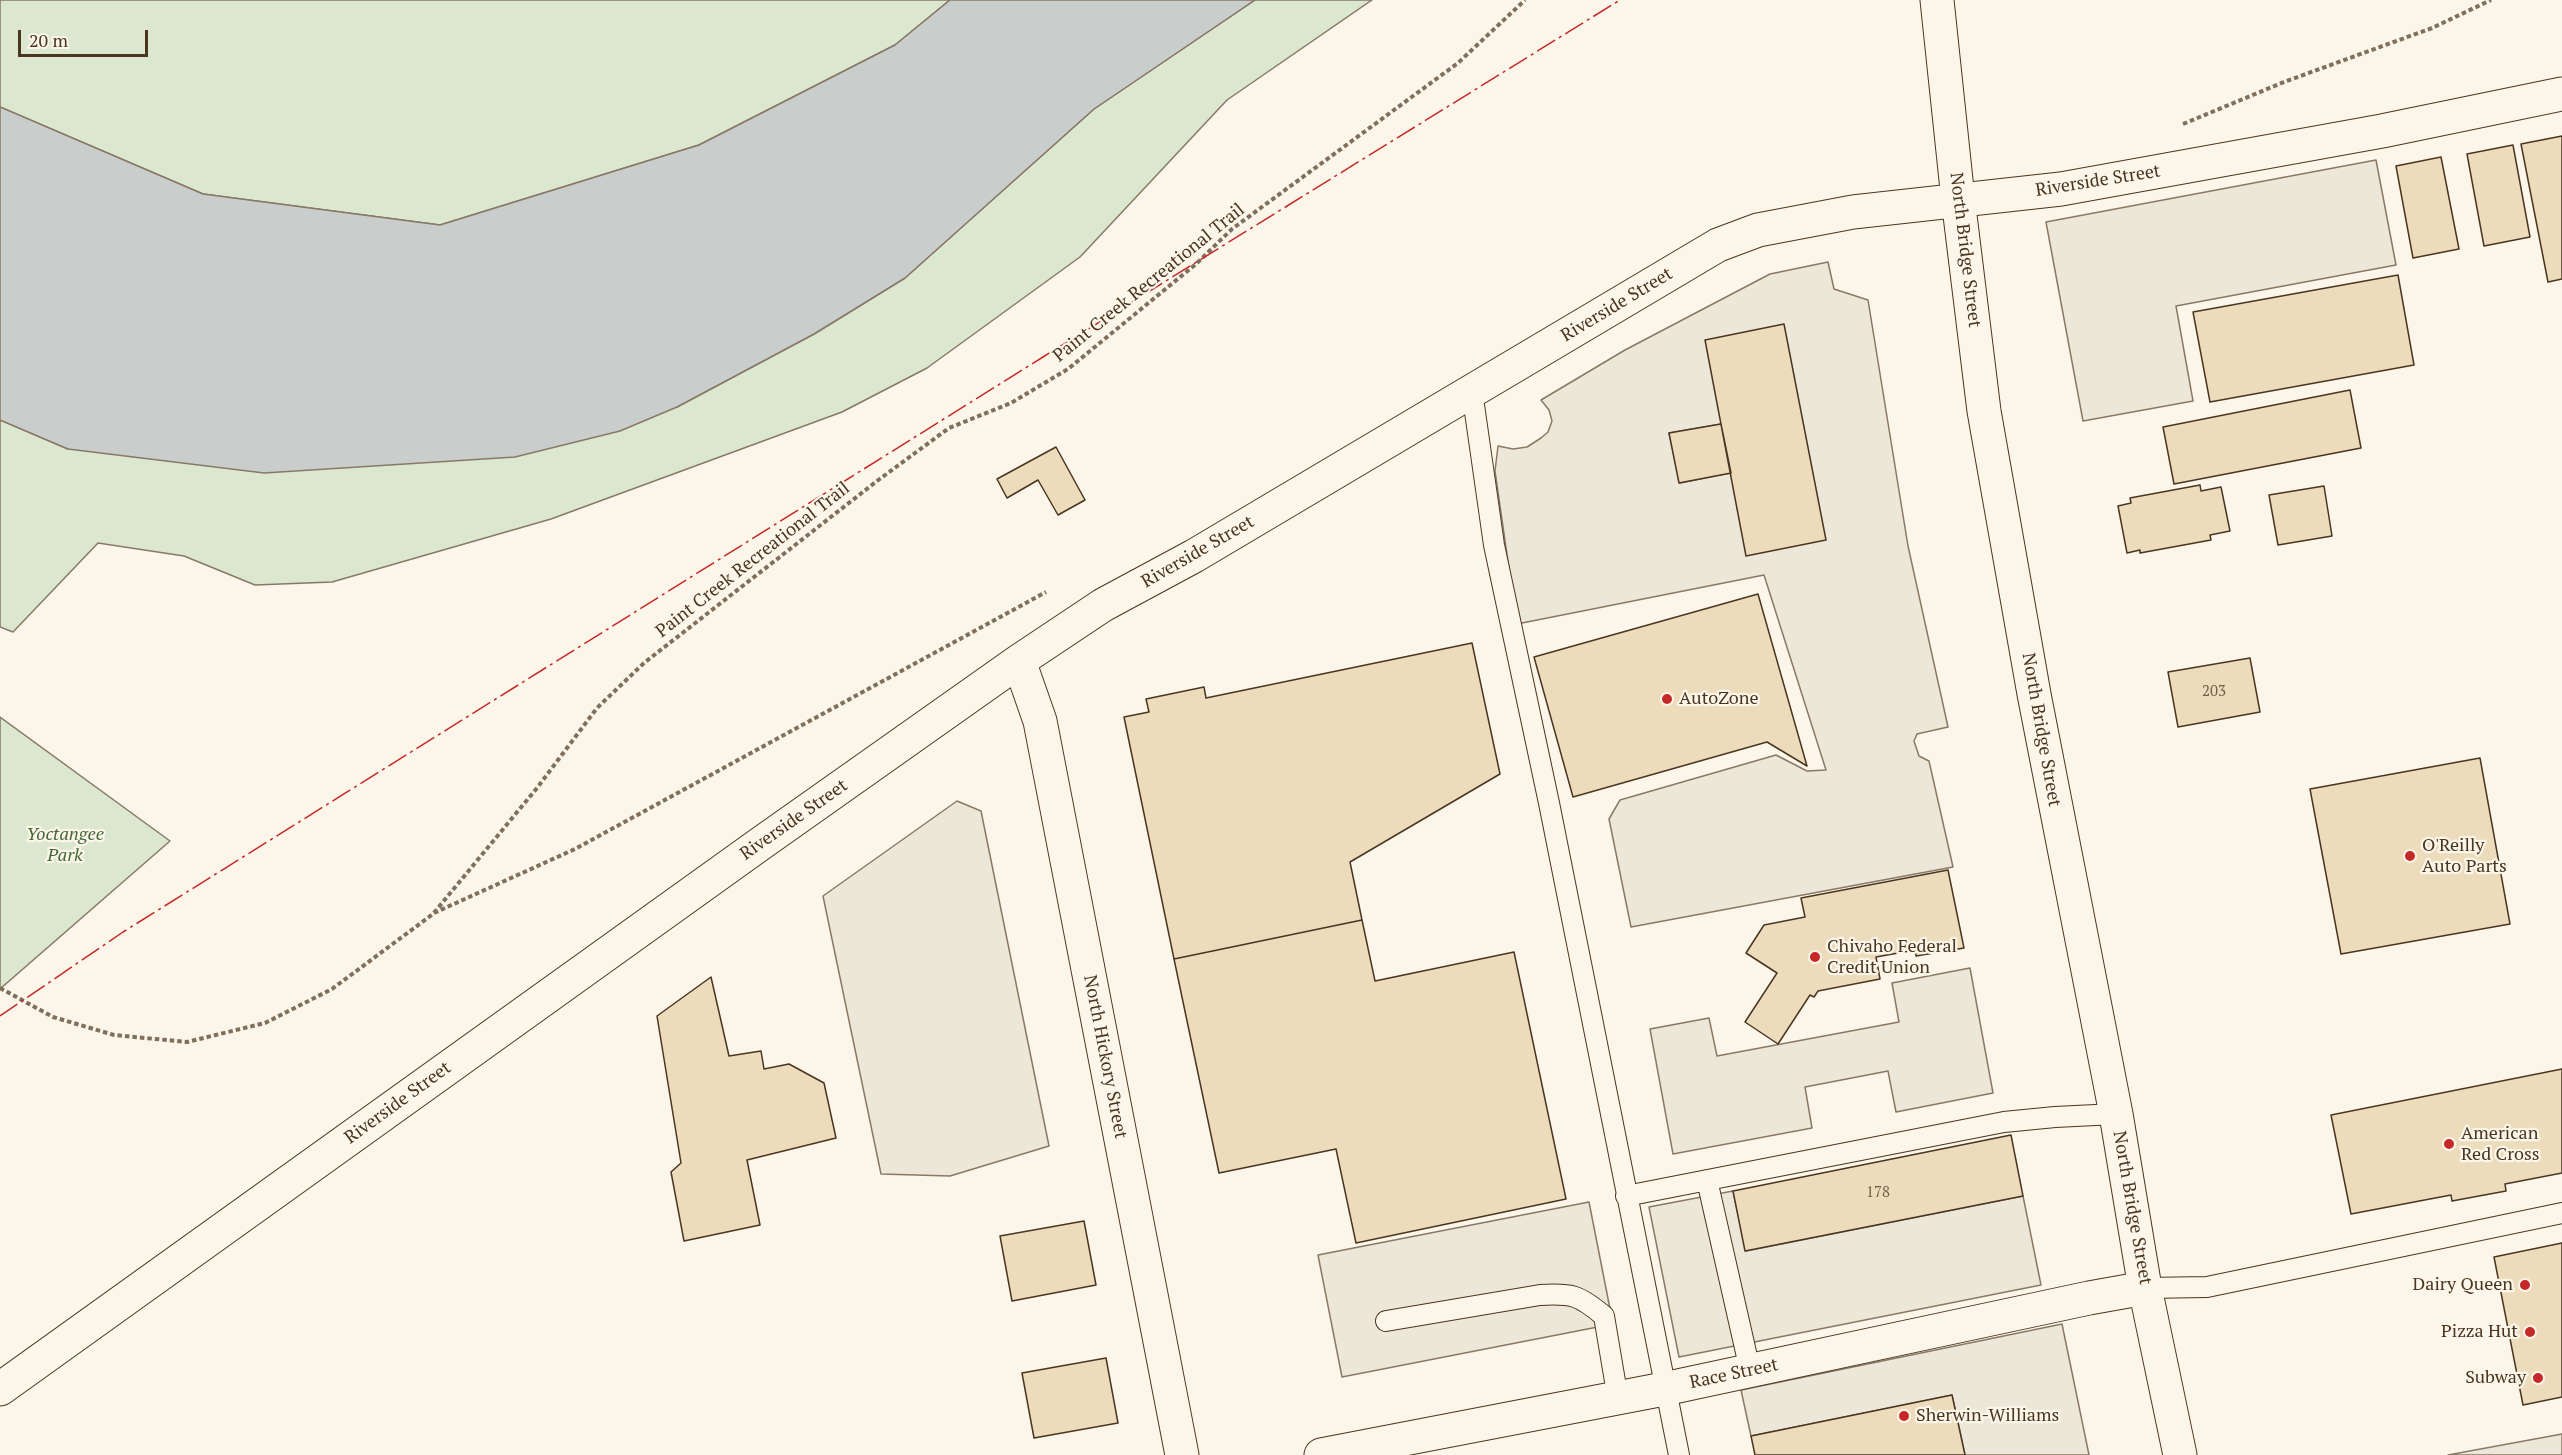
<!DOCTYPE html>
<html>
<head>
<meta charset="utf-8">
<style>
  body { margin:0 }
  #map { position:relative; width:2562px; height:1455px; overflow:hidden; background:#fbf6e9; font-family:"PT Serif",serif }
  canvas { display:block }
  .scale { position:absolute; left:18px; top:30px; width:130px; height:27px; box-sizing:border-box; border:3px solid #4a3520; border-top:0; padding-left:8px; font-size:18px; line-height:21px; white-space:nowrap; color:#4a3520; -webkit-text-stroke:4px #fbf6e9; paint-order:stroke }
</style>
</head>
<body>
<div id="map">
<canvas width="2562" height="1455"></canvas>
<div class="scale">20 m</div>
</div>
<script>
const context = document.querySelector('canvas').getContext('2d');
context.lineJoin = 'round';
function fill(path, color) {
  context.fillStyle = color;
  context.fill(path, 'evenodd');
}
function stroke(path, color, width, dash) {
  context.strokeStyle = color;
  context.lineWidth = width;
  context.lineCap = dash ? 'butt' : 'round';
  context.setLineDash(dash || []);
  context.stroke(path);
}
function label(font, color, halo, rows, align = 'center') {
  context.font = font + ' "PT Serif",serif';
  context.lineWidth = 4.5;
  context.setLineDash([]);
  context.textBaseline = 'middle';
  context.strokeStyle = halo;
  context.fillStyle = color;
  for (const [text, x, y, turn = 0] of rows) {
    context.save();
    context.translate(x, y);
    context.rotate((+turn || 0) * Math.PI / 180);
    context.textAlign = isNaN(turn) ? turn : align;
    if (halo) context.strokeText(text, 0, 0);
    context.fillText(text, 0, 0);
    context.restore();
  }
}
const green = new Path2D(`
  M 0,0 L 950,0 L 895,45 L 699,145 L 440,225 L 203,194 L 0,107 Z
  M 1255,0 L 1372,0 L 1227,100 L 1080,257 L 927,368 L 842,412 L 551,519 L 332,582 L 255,585 L 184,556 L 98,543 L 13,632 L 0,627 L 0,420 L 68,449 L 677,407 L 814,334 L 905,278 L 1094,109 Z
  M 0,717 L 170,841 L 0,989 Z`);
fill(green, '#dce7d0');
stroke(green, '#887966', 1.5);
const parking = new Path2D(`
  M 2376,160 L 2396,265 L 2176,306 L 2193,401 L 2083,421 L 2046,222 Z
  M 1828,262 L 1834,289 L 1868,300 L 1908,546 L 1948,727 L 1917,734 L 1914,741 L 1919,756 L 1929,761 L 1953,867 L 1631,927 L 1609,819 L 1620,800 L 1776,755 L 1807,771 L 1826,770 L 1764,575 L 1517,624 L 1495,471 L 1498,446 L 1513,449 L 1527,447 L 1541,438 L 1548,432 L 1552,421 L 1549,410 L 1541,400 L 1625,350 L 1770,274 ZM 1721,424 L 1730,473 L 1680,483 L 1669,433 Z
  M 957,801 L 981,811 L 1049,1146 L 950,1176 L 881,1174 L 823,896 Z
  M 1970,968 L 1993,1093 L 1896,1112 L 1888,1071 L 1805,1087 L 1812,1128 L 1673,1154 L 1650,1029 L 1709,1018 L 1717,1056 L 1899,1022 L 1892,983 Z
  M 1733,1191 L 1746,1251 L 2023,1196 L 2041,1285 L 1679,1357 L 1649,1207 Z
  M 1589,1202 L 1613,1324 L 1342,1377 L 1318,1255 Z
  M 2062,1324 L 2089,1455 L 1965,1455 L 1952,1395 L 1751,1436 L 1741,1390 Z
  M 2562,1434 L 2562,1455 L 2448,1455 Z`);
fill(parking, '#ede7d9');
stroke(parking, '#887966', 1.5);
const water = new Path2D(`
  M 950,0 L 1255,0 L 1094,109 L 905,278 L 814,334 L 677,407 L 620,431 L 515,457 L 264,473 L 68,449 L 0,420 L 0,107 L 203,194 L 440,225 L 699,145 L 895,45 Z`);
fill(water, '#c9cecd');
stroke(water, '#887966', 1.5);
const building = new Path2D(`
  M 2562,136 L 2562,279 L 2548,282 L 2521,144 Z
  M 2513,145 L 2530,237 L 2484,246 L 2467,154 Z
  M 2441,157 L 2459,249 L 2413,258 L 2396,166 Z
  M 2398,275 L 2414,365 L 2210,402 L 2193,312 Z
  M 1784,324 L 1826,540 L 1746,556 L 1705,340 Z
  M 2350,390 L 2361,448 L 2174,484 L 2163,427 Z
  M 1721,424 L 1731,473 L 1679,483 L 1669,433 Z
  M 1056,447 L 1085,500 L 1058,515 L 1038,480 L 1007,498 L 997,479 Z
  M 2200,485 L 2201,491 L 2221,487 L 2230,531 L 2210,535 L 2211,540 L 2140,553 L 2140,550 L 2127,553 L 2118,506 L 2131,503 L 2130,498 Z
  M 2324,486 L 2332,536 L 2278,545 L 2269,495 Z
  M 1758,594 L 1807,766 L 1767,742 L 1573,797 L 1534,657 Z
  M 1472,643 L 1500,774 L 1350,862 L 1362,920 L 1174,959 L 1124,717 L 1149,712 L 1146,699 L 1204,687 L 1206,698 Z
  M 2250,658 L 2260,712 L 2178,727 L 2168,672 Z
  M 2480,758 L 2510,924 L 2341,954 L 2310,789 Z
  M 1948,870 L 1964,948 L 1916,956 L 1915,950 L 1876,957 L 1880,979 L 1818,991 L 1814,997 L 1810,995 L 1778,1044 L 1745,1022 L 1777,973 L 1746,953 L 1764,925 L 1805,917 L 1801,898 Z
  M 1362,920 L 1375,981 L 1514,952 L 1566,1199 L 1356,1243 L 1336,1149 L 1219,1173 L 1174,959 Z
  M 711,977 L 729,1056 L 761,1051 L 764,1069 L 789,1064 L 824,1083 L 836,1138 L 747,1160 L 760,1225 L 684,1241 L 671,1172 L 681,1163 L 657,1016 Z
  M 2562,1069 L 2562,1173 L 2505,1184 L 2506,1191 L 2452,1201 L 2451,1195 L 2351,1214 L 2331,1115 Z
  M 2011,1135 L 2023,1196 L 1745,1251 L 1733,1191 Z
  M 1084,1221 L 1096,1285 L 1012,1301 L 1000,1236 Z
  M 2562,1243 L 2562,1397 L 2523,1405 L 2494,1257 Z
  M 1106,1358 L 1118,1423 L 1034,1438 L 1022,1373 Z
  M 1952,1395 L 1965,1455 L 1755,1455 L 1751,1436 Z`);
fill(building, '#ecdcbc');
stroke(building, '#4a3520', 1.5);
const service = new Path2D(`
  M 1472,391 L 1494,545 L 1549,803 L 1679,1455
  M 1707,1180 L 1750,1370
  M 1626,1196 L 2004,1122 L 2055,1117 L 2116,1114
  M 2145,1288 L 2207,1287 L 2562,1213
  M 1386,1321 L 1540,1295 C 1572,1293 1579,1295 1604,1316 L 1618,1399`);
const minor = new Path2D(`
  M 1019,661 L 1040,721 L 1182,1455
  M 0,1389 L 760,844 L 1019,661 L 1103,605 L 1194,556 L 1718,245 L 1758,230 L 1853,212 L 2061,189 L 2382,131 L 2562,94
  M 1321,1455 L 1664,1389 L 2089,1298 L 2145,1288`);
const secondary = new Path2D(`
  M 1937,0 L 1958,199 L 1984,411 L 2034,694 L 2116,1114 L 2145,1288 L 2180,1455`);
stroke(service, '#4a3520', 22);
stroke(minor, '#4a3520', 35);
stroke(secondary, '#4a3520', 35);
stroke(new Path2D(`
  M 2183,124 L 2284,82 L 2432,28 L 2491,0
  M 434,913 L 575,849 L 1046,592
  M 0,988 L 53,1017 L 114,1035 L 187,1042 L 265,1023 L 332,989 L 433,914 L 537,788 L 597,708 L 644,663 L 877,481 L 949,428 L 1011,403 L 1068,369 L 1196,264 L 1232,229 L 1458,63 L 1525,0`), '#7f6f5c', 4, [4.5, 3]);
stroke(service, '#fbf6e9', 20);
stroke(minor, '#fbf6e9', 33);
stroke(secondary, '#fbf6e9', 33);
stroke(new Path2D(`
  M 0,1016 L 123,932 L 1043,357 L 1620,0`), '#c62828', 1.5, [21, 4.5, 3, 4.5]);
for (const [x, y, r, color] of [
  [1667,699,6,"#c62828"],
  [2410,856,6,"#c62828"],
  [1815,957,6,"#c62828"],
  [2449,1144,6,"#c62828"],
  [2525,1285,6,"#c62828"],
  [2530,1332,6,"#c62828"],
  [2538,1378,6,"#c62828"],
  [1904,1416,6,"#c62828"]
]) {
  const dot = new Path2D();
  dot.arc(x, y, r, 0, 2 * Math.PI);
  context.fillStyle = color;
  context.fill(dot);
  stroke(dot, '#fbf6e9', 2);
}
label('15px', '#725f47', null, [
  ["203",2214,692],
  ["178",1878,1193]
]);
label('18px', '#4a3520', '#fbf6e9', [
  ["Riverside Street",2098,181,-9],
  ["North Bridge Street",1965,250,83],
  ["Paint Creek Recreational Trail",1149,283,-39],
  ["Riverside Street",1617,305,-31],
  ["Riverside Street",1198,552,-30],
  ["Paint Creek Recreational Trail",753,560,-38],
  ["North Bridge Street",2041,730,80],
  ["Riverside Street",794,820,-35],
  ["North Hickory Street",1105,1057,79],
  ["Riverside Street",398,1103,-36],
  ["North Bridge Street",2132,1208,80],
  ["Race Street",1734,1374,-12]
]);
label('18px', '#4a3520', '#fbf6e9', [
  ["AutoZone",1679,699],
  ["O'Reilly",2422,846],
  ["Auto Parts",2422,867],
  ["Chivaho Federal",1827,947],
  ["Credit Union",1827,968],
  ["American",2461,1134],
  ["Red Cross",2461,1155],
  ["Dairy Queen",2513,1285,"right"],
  ["Pizza Hut",2518,1332,"right"],
  ["Subway",2526,1378,"right"],
  ["Sherwin-Williams",1916,1416]
], 'left');
label('italic 18px', '#436837', '#fbf6e9', [
  ["Yoctangee",65,835],
  ["Park",65,856]
]);
</script>
</body>
</html>
